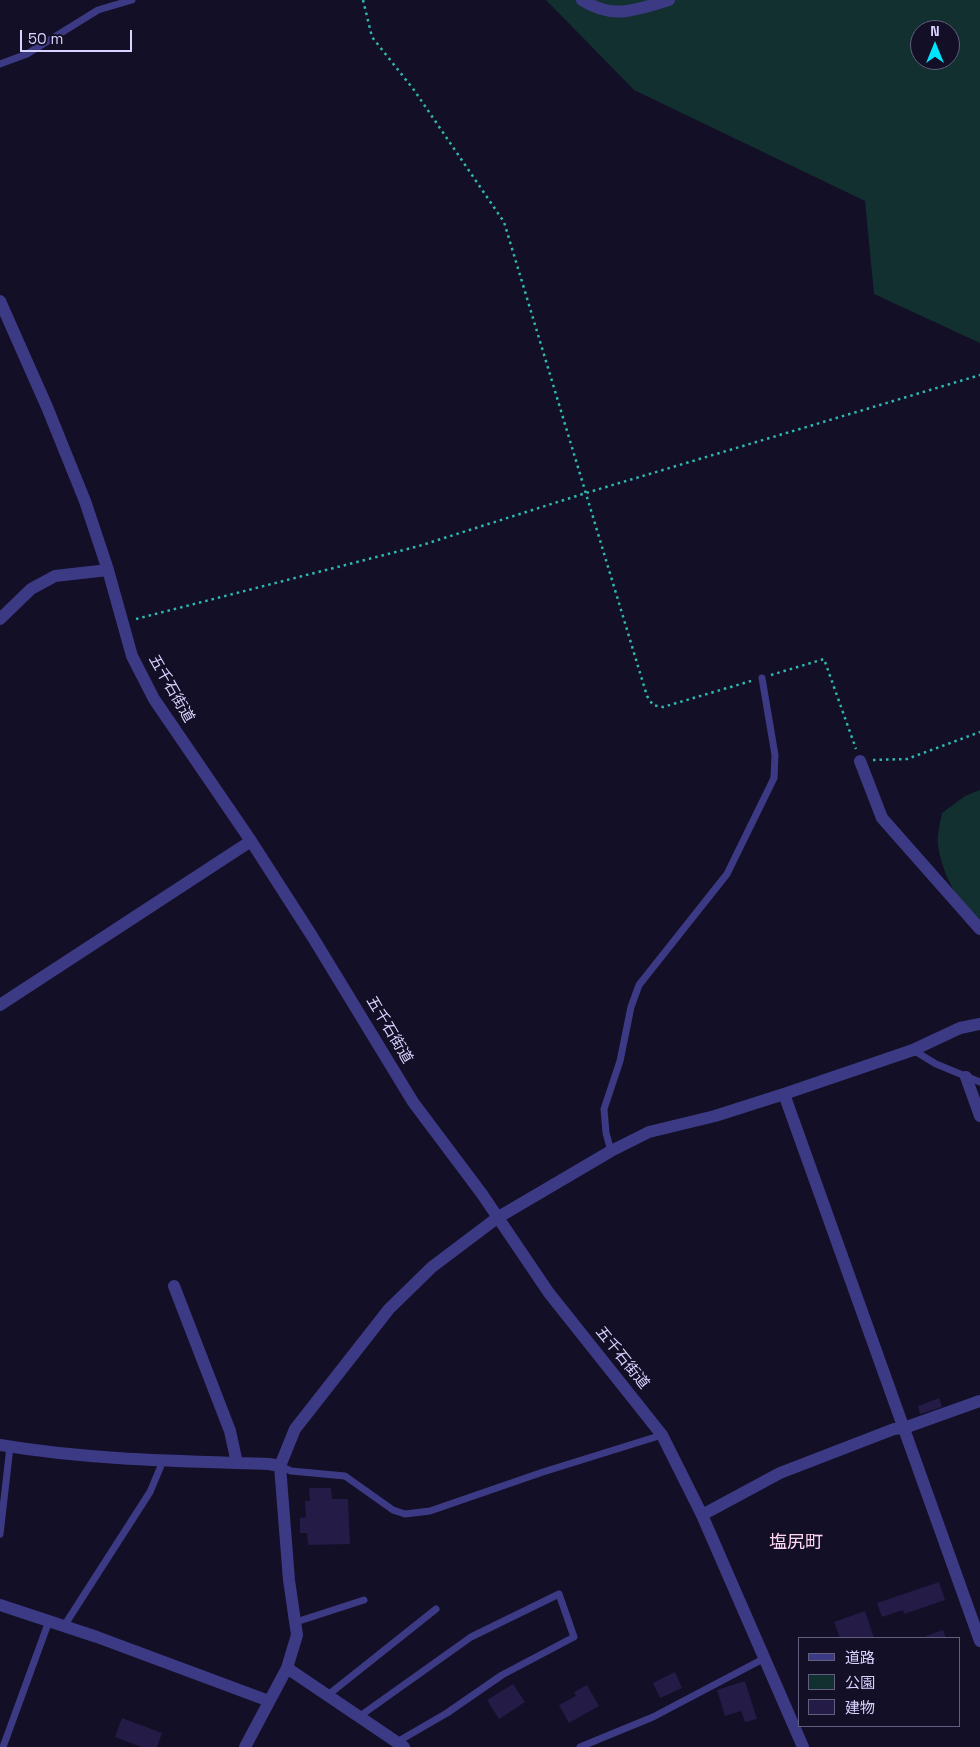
<!DOCTYPE html>
<html>
<head>
<meta charset="utf-8">
<style>
  body { margin:0 }
  #map { position:relative; width:980px; height:1747px; overflow:hidden; background:#130f26; font-family:"Space Grotesk","Noto Sans JP",sans-serif }
  canvas { display:block }
  .legend { position:absolute; left:798px; top:1637px; width:162px; height:90px; box-sizing:border-box; background:#130f26; border:1px solid #625e7d; margin:0; padding:6px 9px; list-style:none; font-size:15px; color:#d9d4ff }
  .legend li { display:flex; align-items:center; gap:10px; height:25px }
  .legend b { width:25px; border:1px solid #625e7d }
  .north { position:absolute; left:910px; top:20px; width:50px; height:50px; box-sizing:border-box; background:#130f26; border:1px solid #625e7d; border-radius:50%; rotate:0deg; font-size:14px; font-weight:700; line-height:20px; text-align:center; color:#d9d4ff }
  .north::after { content:''; display:block; margin:auto; width:18px; height:22px; background:#00e5ff; clip-path:polygon(50% 0,100% 100%,50% 72%,0 100%) }
  .scale { position:absolute; left:20px; top:30px; width:112px; height:22px; box-sizing:border-box; border:2px solid #d9d4ff; border-top:0; padding-left:6px; font-size:15px; line-height:18px; white-space:nowrap; color:#d9d4ff; -webkit-text-stroke:4px #130f26; paint-order:stroke }
</style>
</head>
<body>
<div id="map">
<canvas width="980" height="1747"></canvas>
<ul class="legend">
<li><b style="height:6px;background:#3d3a85"></b>道路</li>
<li><b style="height:14px;background:#12302f"></b>公園</li>
<li><b style="height:14px;background:#241b47"></b>建物</li>
</ul>
<div class="north">N</div>
<div class="scale">50 m</div>
</div>
<script>
const context = document.querySelector('canvas').getContext('2d');
context.lineJoin = 'round';
function fill(path, color) {
  context.fillStyle = color;
  context.fill(path, 'evenodd');
}
function stroke(path, color, width, dash) {
  context.strokeStyle = color;
  context.lineWidth = width;
  context.lineCap = dash ? 'butt' : 'round';
  context.setLineDash(dash || []);
  context.stroke(path);
}
function label(font, color, halo, rows, align = 'center') {
  context.font = font + ' "Space Grotesk","Noto Sans JP",sans-serif';
  context.lineWidth = 4;
  context.setLineDash([]);
  context.textBaseline = 'middle';
  context.strokeStyle = halo;
  context.fillStyle = color;
  for (const [text, x, y, turn = 0] of rows) {
    context.save();
    context.translate(x, y);
    context.rotate((+turn || 0) * Math.PI / 180);
    context.textAlign = isNaN(turn) ? turn : align;
    if (halo) context.strokeText(text, 0, 0);
    context.fillText(text, 0, 0);
    context.restore();
  }
}
fill(new Path2D(`
  M 546,0 L 980,0 L 980,343 L 874,294 L 865,201 L 634,90 ZM 920,30 L 950,30 L 950,60 L 920,60 Z
  M 980,790 L 980,924 C 959,903 942,875 938,845 C 937,835 940,823 942,813 L 965,796 Z`), '#12302f');
fill(new Path2D(`
  M 939,1398 L 942,1407 L 920,1414 L 918,1406 Z
  M 309,1488 L 331,1488 L 332,1499 L 348,1499 L 350,1544 L 308,1545 L 307,1533 L 300,1533 L 300,1518 L 306,1517 L 305,1501 L 310,1501 Z
  M 939,1582 L 945,1600 L 904,1614 L 903,1610 L 882,1617 L 877,1603 Z
  M 865,1611 L 874,1638 L 840,1638 L 834,1622 Z
  M 943,1630 L 946,1638 L 921,1638 Z
  M 675,1672 L 682,1688 L 660,1698 L 653,1683 Z
  M 745,1681 L 757,1719 L 745,1722 L 741,1711 L 725,1716 L 717,1690 Z
  M 513,1684 L 525,1702 L 499,1719 L 487,1700 Z
  M 587,1685 L 599,1706 L 569,1723 L 559,1705 L 576,1696 L 574,1692 Z
  M 122,1718 L 162,1733 L 157,1747 L 141,1747 L 115,1737 Z`), '#241b47');
stroke(new Path2D(`
  M 363,0 L 372,37 L 414,90 L 504,222 L 647,696 L 653,705 L 663,707 L 751,681
  M 136,619 L 419,546 L 586,493 L 980,375
  M 771,675 L 824,659 L 856,749
  M 873,760 L 907,759 L 980,732`), '#2fb8b0', 2.5, [2.5, 4]);
stroke(new Path2D(`
  M 0,64 L 27,54 L 98,10 L 132,0
  M 913,1050 L 936,1064 L 980,1082
  M 611,1151 L 606,1133 L 604,1109 L 620,1061 L 631,1007 L 639,985 L 727,874 L 774,778 L 775,755 L 762,678
  M 280,1466 L 291,1471 L 345,1476 L 393,1510 L 405,1514 L 430,1511 L 543,1472 L 662,1435
  M 0,1534 L 10,1447
  M 296,1622 L 364,1600
  M 64,1626 L 150,1492 L 163,1461
  M 328,1695 L 436,1609
  M 360,1716 L 471,1637 L 559,1594 L 574,1637 L 502,1675 L 447,1713 L 397,1742
  M 3,1747 L 49,1621
  M 580,1747 L 653,1717 L 765,1658`), '#3d3a85', 7);
stroke(new Path2D(`
  M 582,0 C 613,20 636,10 669,0
  M 0,301 L 47,407 L 85,501 L 108,570 L 132,656 L 154,699 L 251,841 L 312,936 L 413,1102 L 482,1194 L 549,1293 L 662,1435 L 702,1515 L 803,1747
  M 0,619 L 31,589 L 55,576 L 108,570
  M 860,761 L 882,818 L 980,929
  M 0,1005 L 251,841
  M 966,1077 L 980,1116
  M 784,1094 L 980,1641
  M 174,1286 L 230,1431 L 237,1463
  M 0,1445 C 89,1460 179,1461 269,1464 L 280,1466
  M 702,1515 L 780,1473 L 894,1429 L 904,1428 L 980,1401
  M 0,1605 L 97,1637 L 269,1701
  M 287,1668 L 404,1747
  M 245,1747 L 287,1668 L 297,1635 L 289,1580 L 280,1466 L 295,1429 L 389,1309 L 432,1267 L 497,1218 L 611,1151 L 649,1132 L 715,1116 L 784,1094 L 913,1050 L 960,1028 L 980,1024`), '#3d3a85', 12);
label('15px', '#d9d4ff', '#130f26', [
  ["五千石街道",171,689,60],
  ["五千石街道",389,1030,59],
  ["五千石街道",622,1358,51]
]);
label('18px', '#ffd6f0', '#130f26', [
  ["塩尻町",796,1543]
]);
</script>
</body>
</html>
